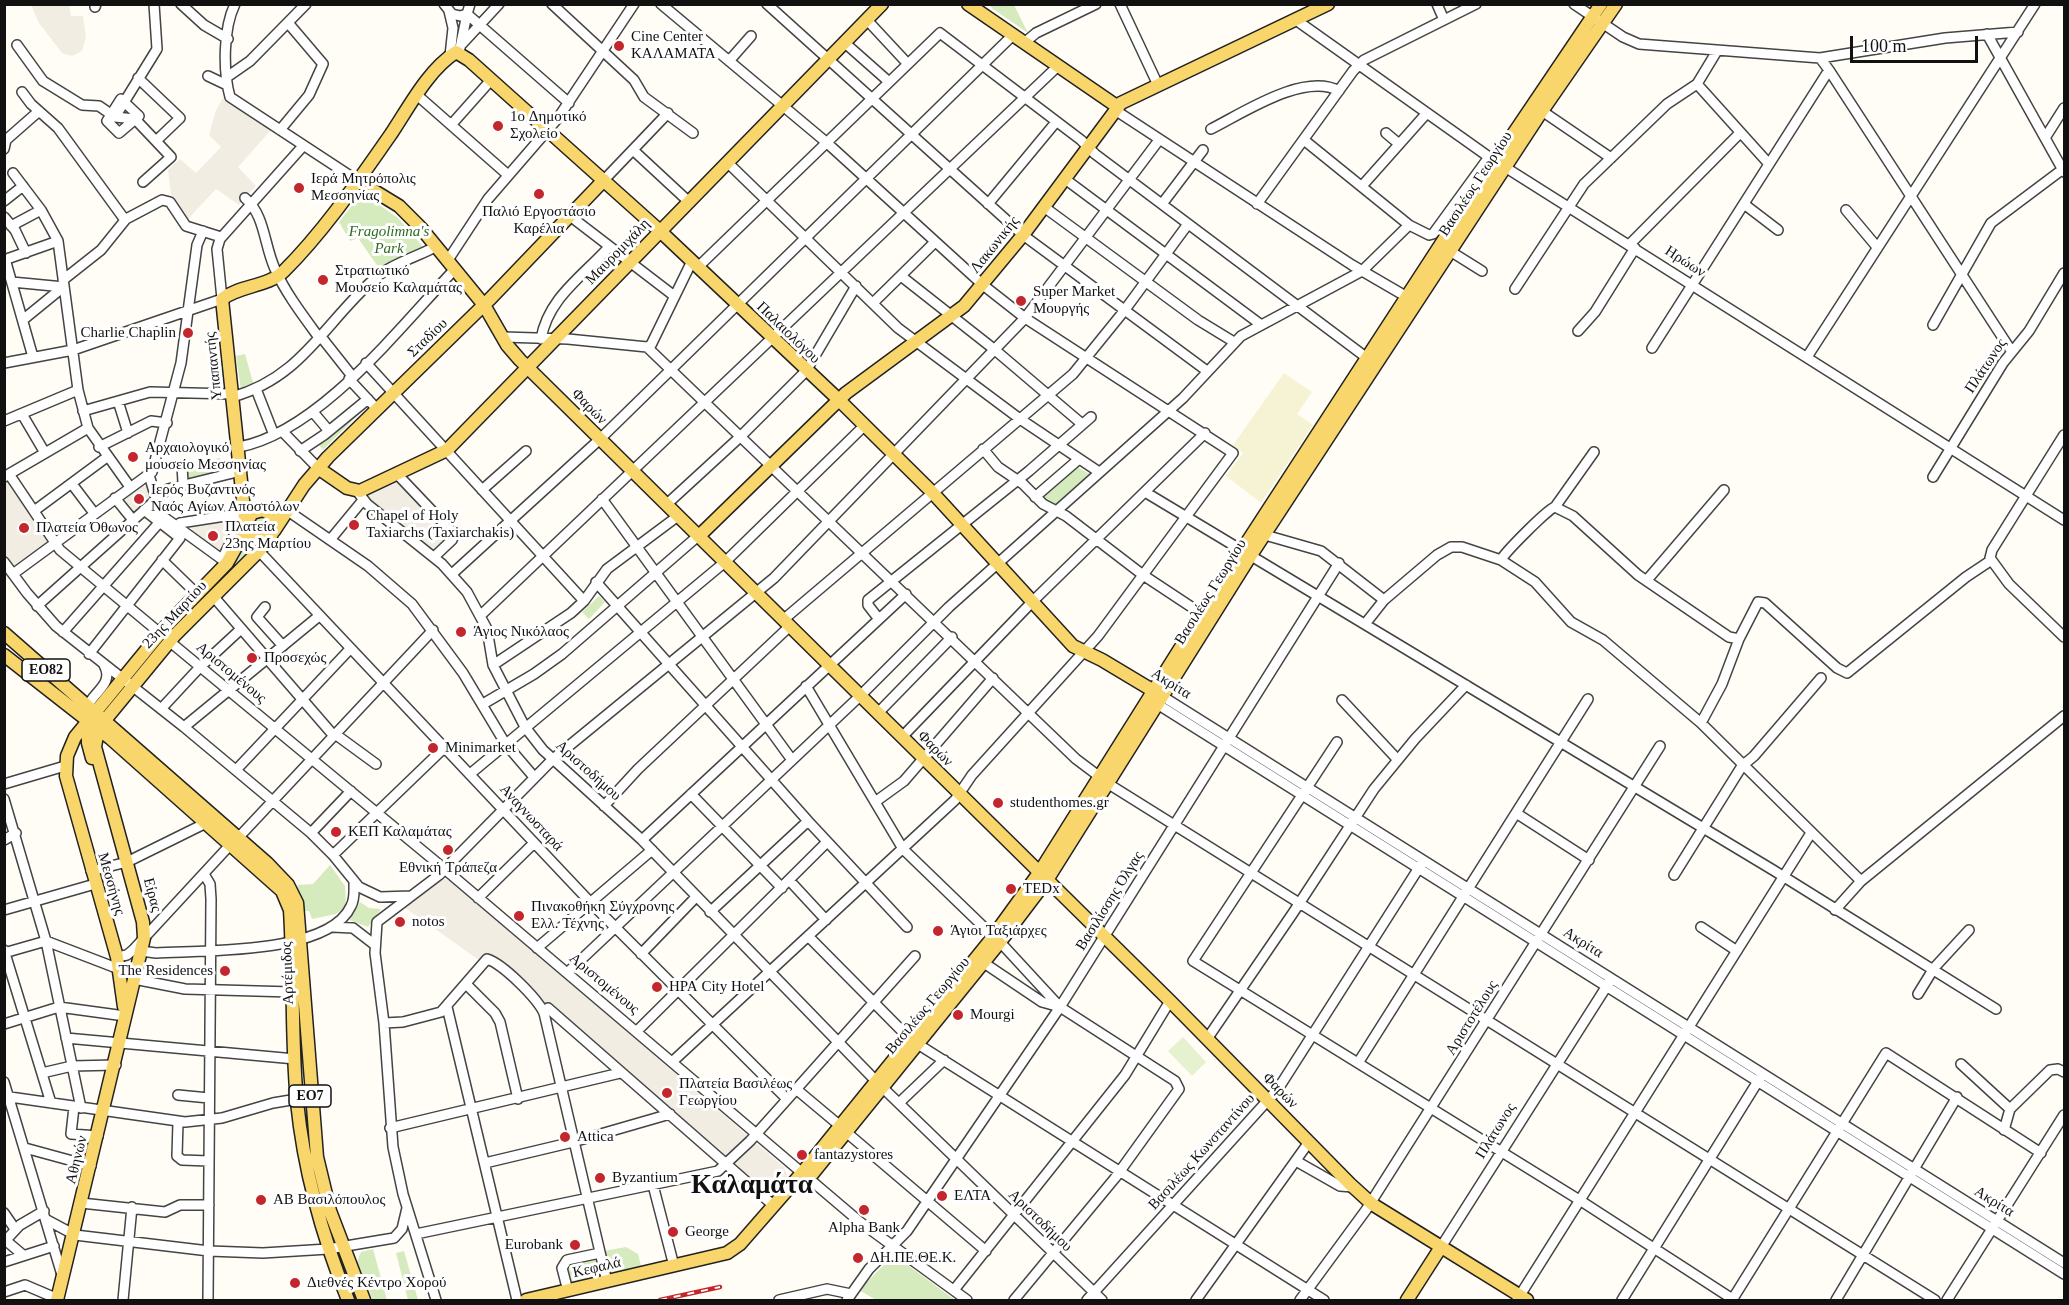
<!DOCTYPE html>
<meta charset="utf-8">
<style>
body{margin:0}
#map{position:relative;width:2069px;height:1305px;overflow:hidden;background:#fffdf5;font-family:Georgia,serif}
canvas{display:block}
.frame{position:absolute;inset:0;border:6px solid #111;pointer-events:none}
.scale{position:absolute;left:1850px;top:36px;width:128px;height:27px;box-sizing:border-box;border:3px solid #111;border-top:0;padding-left:8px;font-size:18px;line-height:21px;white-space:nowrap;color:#111;-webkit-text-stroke:4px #fff;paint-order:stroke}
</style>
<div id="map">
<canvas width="2069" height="1305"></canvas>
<div class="frame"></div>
<div class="scale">100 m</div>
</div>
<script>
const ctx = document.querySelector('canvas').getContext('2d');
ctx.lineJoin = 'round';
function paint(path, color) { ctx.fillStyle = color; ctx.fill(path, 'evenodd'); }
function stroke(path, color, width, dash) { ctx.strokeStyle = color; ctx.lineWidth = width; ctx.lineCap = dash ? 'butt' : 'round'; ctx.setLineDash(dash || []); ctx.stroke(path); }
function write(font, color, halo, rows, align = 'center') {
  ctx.font = font + ' Georgia,serif'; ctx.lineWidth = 6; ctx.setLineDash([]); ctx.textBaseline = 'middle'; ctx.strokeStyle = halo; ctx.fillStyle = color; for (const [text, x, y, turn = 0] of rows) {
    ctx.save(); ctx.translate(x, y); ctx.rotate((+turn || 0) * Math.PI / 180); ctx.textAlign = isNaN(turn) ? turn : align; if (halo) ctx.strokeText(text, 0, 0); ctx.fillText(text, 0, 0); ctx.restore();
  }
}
paint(new Path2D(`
 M1284,373l28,19 -15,22 16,11 -52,78 -35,-27 17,-23 -10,-8z`), '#f6f3d4');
paint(new Path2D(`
 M989,5h25l14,28 -35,-24z
 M362,193l36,25 27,31 -44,22 -23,-33 -8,3 -11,-19z
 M245,354l9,32 -13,4 -5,-34z
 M357,412l2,2 -36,36 -5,-7z
 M220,458l5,15 -42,10 -1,-18z
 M1076,466l13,8 -35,31 -12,-8z
 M252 525a9 9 0 1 1 18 0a9 9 0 1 1-18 0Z
 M248,537l10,7 -118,126 21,-30 71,-72z
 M599,596l6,6 -16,17 -7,-7z
 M330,865l15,21 1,20 -10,8 -24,5 -3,-8h-4l-8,-26 16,-1z
 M360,902l9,6 12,1 -13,18 -18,-7z
 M626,1247l12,7 3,12 -70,15 -6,-23z
 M373,1249l14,51h-14l-16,-38 4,-10z
 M404,1251l14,49h-10l-12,-47z
 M894,1255l61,45h-79l-17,-10z`), '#d5ebbd');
paint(new Path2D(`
 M1183,1037l23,25 -14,14 -24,-25z`), '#e6f2cf');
paint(new Path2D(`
 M31,5h38l2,11h12l3,21 -4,14 -10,5 -10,-3 -23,-30z
 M223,98l48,32 -33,37 18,19 -17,19 -23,-16 -29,31 -16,-26 -3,-24 12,-11 16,14 25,-26 -12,-12 7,-25z
 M151,465l8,34 -27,23 -17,-21 15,-21z
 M8,478l44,63 -39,25 -8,-12 -1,-74z
 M394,482l5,2 49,49v5l-17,14 -67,-56z
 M234,519l-2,13 -11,23 -30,-21 1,-9z
 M445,879l8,3 331,285 4,12 -21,25 -210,-181 -3,-12 -47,-41 -20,-14 -8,4 -75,-53 35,-27z`), '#f1ede2');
const minor = new Path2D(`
 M181,4l23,21 24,14
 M235,4c-12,25 -12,67 -5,93l128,84
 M444,4l8,10 8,2 7,-2 3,-10
 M552,4l82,76 10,17 49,36
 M661,4l165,138 157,143 42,33 208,135 -135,183 -126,139 -17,25 -283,262
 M767,4l256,231 184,136
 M1120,4l38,81
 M1437,4l7,16
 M1574,4l49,33 16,7 181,14 125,-20 73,-6
 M95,7l1,-3
 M449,11l4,17 -3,28
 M867,20l40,43
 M1296,20l193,137 575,363
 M1987,34l77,138
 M845,43l43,38
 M1024,43l12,-10 60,-29
 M462,44l37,-40
 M17,45l26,36 39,24 17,1 16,11 20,2 36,38 -28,25
 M460,48l7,-34 102,89
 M729,61l22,-25
 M1829,70l183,282
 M208,76l19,9
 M227,77l23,-16 56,-57
 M138,78l42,40 -24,23
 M1697,84l72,80
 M22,92l9,12 27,24 67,92
 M417,95l91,80
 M121,99l18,17 -20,17 -12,-12z
 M1115,110l237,155 55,32
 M1542,111l69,47
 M115,117l42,-68 -3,-45
 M451,125l40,-45
 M1211,129c32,-16 93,-57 128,-38
 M280,130l29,-35 14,-31 -34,-40
 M1386,133l13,11
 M2045,138l19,-30
 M1304,140l105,85 20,10 4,-1 56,-77
 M4,149l2,-9 33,-29
 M633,150l55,51
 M727,162l171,166 122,91 79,53
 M13,173l28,37 17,31 20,149 10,38 42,59
 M1065,179l195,145
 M604,180l64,-67
 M1362,186l64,-72
 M245,198c20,17 19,47 30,71 11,25 29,48 45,70
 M4,201l19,-15
 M988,204l68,-82
 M1162,204l41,-54
 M1257,204l96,-133 11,-11 112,-56
 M1744,204l34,26
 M1044,207l154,113 36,22
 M1846,210l31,37
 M570,216l103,79
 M4,217l11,13 11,23
 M11,226l30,-16
 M1630,244l110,-111
 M1450,251l32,20
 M5,259l28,98
 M4,260l54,-19
 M448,260l40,-61 70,-81 76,-114
 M698,267l242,-234 141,107 14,14 272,204
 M901,276l94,74 87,74
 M63,280l38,-30 25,-31 36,-19 8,2 16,24 35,11
 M12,282l52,5
 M1515,289l69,-105 83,-80 30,-20 20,-33
 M873,303l62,-61
 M24,319l38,-31
 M1933,325l58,-102 72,-54
 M1578,331l17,-19 40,-64
 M503,337l65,2 79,8
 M322,338l30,38
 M541,339c7,-41 42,-63 68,-92
 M647,347l429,412 24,18
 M647,347l4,-2 41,-84
 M1652,348l177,-278 -9,-12
 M1807,357l228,-353
 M4,363l69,-13 149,-51 -5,-50 3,-10 83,-93
 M366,363l218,238
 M349,379l27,29
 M256,389l18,46
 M232,397c69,-19 92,-73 140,-116 16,-16 45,-24 65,-35
 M118,401l10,32
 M83,411l67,-19 82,2
 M313,412l16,19
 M22,414l23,39
 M4,421l74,-31
 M282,431l36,37
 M2064,435l-72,115 -2,8 19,26 55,53
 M99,447l52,-26 16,2
 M239,447c80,-15 161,-120 216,-178
 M983,449l15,18 25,17 20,20 23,12 77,59 59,39
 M300,451l24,-16 44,-36
 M182,465l1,18
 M9,474l51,76 100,83
 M397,474l57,60 -2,6 -18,17
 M149,475l12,40 66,48
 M4,477l84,-49
 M1933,477l70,-114 26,-32 35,-58
 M72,484l22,29
 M482,490l44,-39
 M357,491l10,13 75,60 25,28 20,37 6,36 32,62 18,23 99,90 233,240
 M1145,492l628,378 223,139
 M1035,497l44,-38
 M115,498l18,22
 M602,499l190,261
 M667,504l73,-67 66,-66 50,-85
 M1555,507l39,-55
 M34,511l73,-54
 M288,511l80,55 44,38 51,69 42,70 29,34
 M174,530l6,-7 58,-9 -2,18 -14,27
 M1265,535l56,16 63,49
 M330,540l33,-40
 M259,551l332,352 196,196
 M162,560l35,34
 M1501,560c4,-8 48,-52 54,-53l18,9 65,59 91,62 10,2
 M4,562l23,31 29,33 128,101 127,106 22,22 26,32 21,10 31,-1
 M13,574l139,-102 29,-109 16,-118 6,-14
 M452,574l148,-135 413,-404
 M1647,580l77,-90
 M596,582l212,239 99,106
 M213,596l121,140
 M37,606l131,-117 73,-18
 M265,607l-8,10 26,29
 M481,615l577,-549
 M878,618l-10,-13v-5l161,-129 62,-54
 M783,620l290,-246 51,-63 64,-87
 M1365,624l19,-24 53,-45 14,-8h11l39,13 34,22 36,40 32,18 98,83 160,158
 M63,632l95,-108
 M169,641l272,225 419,356 107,78
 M89,654l91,-116 -36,-28
 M493,665l78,-52 13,-12 23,-32 71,-53
 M806,686l97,163 90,87
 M1162,696l902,567
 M1342,700l55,59
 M1154,702l910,572
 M483,704l51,-30 28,-20 136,-118
 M161,709l39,-42 41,-38
 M87,712c0,-18 29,-26 17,-47
 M878,713l74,-76
 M1701,723l21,-39 17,-45 19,-37 7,1 72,65 10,5 119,-96 24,-16
 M184,727l135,-111
 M335,734l41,30
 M902,737l131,-136 172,-168
 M1337,742l-144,219 388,240 153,99
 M236,770l114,-121
 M470,774l255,-212 140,-137
 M1107,783l828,517
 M4,784l61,-18
 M691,794l91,94
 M4,799l42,142 35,167
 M875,802l29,-21 89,-103
 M604,806l34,-37 152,-143
 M1516,813l73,47
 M311,833l40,-42
 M238,838l195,-208
 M4,840l12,-7
 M642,840l264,-246
 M333,855l112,-108
 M91,871l36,-9 79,-39
 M204,874l6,10 1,15 -3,401
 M1674,875l68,-109 12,-10 67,-78
 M789,880l37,40
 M478,898l56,-55
 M4,910l91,-26
 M1835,910l26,-29 203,-165
 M710,912l98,-91
 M332,927l21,1 22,17
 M1701,927l36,24
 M808,936l101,102
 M1000,942l60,65 115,74 4,8 -64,89 -101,122
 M537,948l115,-98
 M4,950l47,153
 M141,951l15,2c47,-3 173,2 195,-47 4,-7 3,-15 3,-23
 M4,953l42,-12 73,28
 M641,954l55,-57
 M117,957l10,-2 6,-5 98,-106
 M984,963l58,39 18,5
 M567,973l293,-277 89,-89 234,-209 58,-62 121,-65 47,-46
 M134,979l51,10 107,3
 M466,984l29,29 5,9 18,77
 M1918,994l16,-26 35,-38
 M447,1007l70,293
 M548,1008l225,197
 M384,1023l19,-1 38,-10 46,-53c16,5 50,39 57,54l63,269
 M4,1024l55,-17 66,9
 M637,1031l190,-189
 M66,1038l229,21
 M1207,1039l86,-126 81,-124 41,-50 51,-54
 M916,1043l408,257
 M1358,1063l230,-364
 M1961,1064l49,45
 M42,1073l30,-7 44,-1
 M4,1082l58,193
 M882,1087l220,213
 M796,1089l43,36
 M178,1095l31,3
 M10,1097l175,25 37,-4 51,-15 24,-4
 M899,1103l45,-43
 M74,1107l-3,27 27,2
 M178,1122l-1,34 5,4 27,1
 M390,1128l230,-55
 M2004,1130l6,-21 40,-39 8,-1 6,3
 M846,1132l140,119
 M25,1148l66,18
 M1296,1161l44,25 13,1
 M485,1163l88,-21 97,-28
 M653,1185l21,81
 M81,1203l84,9 15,-7h29
 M4,1213l11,16
 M47,1220l28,15 134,16 54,2 65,-4 66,-11 8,-9 5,-21
 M416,1234l302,-63 32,-30 165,-185
 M4,1239l19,16
 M6,1240l14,-15 24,-14
 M1441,1247l169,-266
 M4,1262l50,-16
 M954,1290l171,-215 45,-74
 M568,1291l-6,-23 5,-8 33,-7
 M4,1292l21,-7 33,14
 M123,1300l9,-93
 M436,1300l-33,-106 -10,-47 -9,-124 -9,-70 2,-31 62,-47 114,-116 221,-181 251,-260 134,-178
 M779,1300l48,-11 24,5
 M847,1300l22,-31 38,-38 153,-224 279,-444
 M1087,1300l191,-211 144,-226
 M1196,1300l113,-158
 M1300,1300l66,-90 294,-464
 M1517,1300l294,-467
 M1622,1300l138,-222
 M1732,1300l154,-247 155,100
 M1836,1300l121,-203
 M1947,1300l117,-185`);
const major = new Path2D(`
 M968,4l150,103
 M358,181l41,25 22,22 63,77 23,40 13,15 650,641 180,183 22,20 155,96
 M318,468l29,20 13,3 87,-41 435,-446
 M246,524l6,-11 11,-3 9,5 3,11 -4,10 -9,4 -11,-3 -5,-8 -24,-230c18,-14 46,-12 62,-28 41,-41 74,-90 107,-137 18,-27 37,-64 65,-82l13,8 191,171 179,169 93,92 141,154 29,14 60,36
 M274,531l30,-46 24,-28 161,-157 115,-120
 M699,536l147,-143 118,-87 59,-71 98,-132 207,-99
 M4,633l263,230 21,22 9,18 20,254 13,54 34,89
 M4,655l106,83 172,153 8,19c4,64 1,128 7,192 7,69 25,134 51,198
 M88,720v23l4,15
 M101,725l74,-90 84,-84 12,-15
 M124,1007l-7,-50 -51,-181 1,-20 8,-19 91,-111 61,-63 19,-34
 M809,1178l191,-236 47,-62 204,-325 291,-444 74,-107
 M57,1300l87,-362 -1,-16 -48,-175 3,-18
 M526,1300l201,-47 13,-9 62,-71 187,-231 50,-69 203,-323 253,-389 106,-157
 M1407,1300l34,-53`);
stroke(minor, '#444', 12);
stroke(major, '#222', 15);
stroke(minor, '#fff', 9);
stroke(major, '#f9d66b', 12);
const rail = new Path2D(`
 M660,1300l60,-13`);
stroke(rail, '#c4262e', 4.5);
stroke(rail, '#fff', 2, [7]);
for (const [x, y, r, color] of [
 [619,46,6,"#c4262e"],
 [498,126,6,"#c4262e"],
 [299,188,6,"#c4262e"],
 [539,194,6,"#c4262e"],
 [323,280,6,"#c4262e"],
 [1021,301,6,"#c4262e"],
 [188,333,6,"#c4262e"],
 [133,457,6,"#c4262e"],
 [139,499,6,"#c4262e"],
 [354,525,6,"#c4262e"],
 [24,528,6,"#c4262e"],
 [213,536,6,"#c4262e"],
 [461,632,6,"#c4262e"],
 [252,658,6,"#c4262e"],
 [433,748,6,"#c4262e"],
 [998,803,6,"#c4262e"],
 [336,832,6,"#c4262e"],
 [448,850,6,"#c4262e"],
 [1011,889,6,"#c4262e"],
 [519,916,6,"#c4262e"],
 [400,922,6,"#c4262e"],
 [938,931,6,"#c4262e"],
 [225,971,6,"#c4262e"],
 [657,987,6,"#c4262e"],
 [958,1015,6,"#c4262e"],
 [667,1093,6,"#c4262e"],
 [565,1137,6,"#c4262e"],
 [802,1155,6,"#c4262e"],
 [600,1178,6,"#c4262e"],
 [942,1196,6,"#c4262e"],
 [261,1200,6,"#c4262e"],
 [864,1210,6,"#c4262e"],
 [673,1232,6,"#c4262e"],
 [575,1245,6,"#c4262e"],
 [858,1258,6,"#c4262e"],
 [295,1283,6,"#c4262e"]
]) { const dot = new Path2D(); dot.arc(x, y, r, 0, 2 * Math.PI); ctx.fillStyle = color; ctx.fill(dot); stroke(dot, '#fff', 2); }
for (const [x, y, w] of [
 [46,670,48],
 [310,1096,42]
]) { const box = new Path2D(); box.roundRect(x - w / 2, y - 11, w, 22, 4.5); ctx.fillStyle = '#fff'; ctx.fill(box); stroke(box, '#111', 1.5); }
write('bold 14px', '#111', null, [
 ["ΕΟ82",46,670],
 ["ΕΟ7",310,1096]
]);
write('15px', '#111', '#fff', [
 ["Cine Center",631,37],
 ["ΚΑΛΑΜΑΤΑ",631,54],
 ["1o Δημοτικό",510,117],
 ["Σχολείο",510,134],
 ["Ιερά Μητρόπολις",311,179],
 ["Μεσσηνίας",311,196],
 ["Παλιό Εργοστάσιο",539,212,"center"],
 ["Καρέλια",539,229,"center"],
 ["Στρατιωτικό",335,271],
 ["Μουσείο Καλαμάτας",335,288],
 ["Super Market",1033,292],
 ["Μουργής",1033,309],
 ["Charlie Chaplin",176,333,"right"],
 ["Αρχαιολογικό",145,448],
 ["μουσείο Μεσσηνίας",145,465],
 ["Ιερός Βυζαντινός",151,490],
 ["Ναός Αγίων Αποστόλων",151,507],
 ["Chapel of Holy",366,516],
 ["Taxiarchs (Taxiarchakis)",366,533],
 ["Πλατεία",225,527],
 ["23ης Μαρτίου",225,544],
 ["Πλατεία Όθωνος",36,528],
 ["Άγιος Νικόλαος",473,632],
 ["Προσεχώς",264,658],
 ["Minimarket",445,748],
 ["studenthomes.gr",1010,803],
 ["ΚΕΠ Καλαμάτας",348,832],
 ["Εθνική Τράπεζα",448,868,"center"],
 ["TEDx",1023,889],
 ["Πινακοθήκη Σύγχρονης",531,907],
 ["Ελλ. Τέχνης",531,924],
 ["notos",412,922],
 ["Άγιοι Ταξιάρχες",950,931],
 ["The Residences",213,971,"right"],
 ["HPA City Hotel",669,987],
 ["Mourgi",970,1015],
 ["Πλατεία Βασιλέως",679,1084],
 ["Γεωργίου",679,1101],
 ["Attica",577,1137],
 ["fantazystores",814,1155],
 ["Byzantium",612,1178],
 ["ΕΛΤΑ",954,1196],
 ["ΑΒ Βασιλόπουλος",273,1200],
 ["Alpha Bank",864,1228,"center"],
 ["George",685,1232],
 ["Eurobank",563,1245,"right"],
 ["ΔΗ.ΠΕ.ΘΕ.Κ.",870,1258],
 ["Διεθνές Κέντρο Χορού",307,1283]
], 'left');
write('15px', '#111', '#fff', [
 ["Βασιλέως Γεωργίου",1476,184,-57],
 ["Λακωνικής",995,245,-51],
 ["Μαυρομιχάλη",618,252,-46],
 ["Ηρώων",1685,262,33],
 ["Παλαιολόγου",788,333,44],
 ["Σταδίου",428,338,-44],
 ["Υπαπαντής",214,366,-96],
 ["Πλάτωνος",1986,366,-56],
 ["Φαρών",589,407,45],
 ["Βασιλέως Γεωργίου",1211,592,-58],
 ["23ης Μαρτίου",175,615,-47],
 ["Αριστομένους",231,673,40],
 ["Ακρίτα",1171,684,32],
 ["Φαρών",935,749,45],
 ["Αριστοδήμου",588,771,42],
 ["Αναγνωσταρά",531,818,47],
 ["Μεσσήνης",111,884,74],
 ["Είρας",152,895,75],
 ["Βασιλίσσης Όλγας",1110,901,-58],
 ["Ακρίτα",1583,943,32],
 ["Αρτέμιδος",288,973,-92],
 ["Αριστομένους",604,984,40],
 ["Βασιλέως Γεωργίου",928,1006,-50],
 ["Αριστοτέλους",1472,1018,-58],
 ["Φαρών",1280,1091,45],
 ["Πλάτωνος",1496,1131,-58],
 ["Βασιλέως Κωνσταντίνου",1202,1152,-48],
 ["Αθηνών",77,1160,-76],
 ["Ακρίτα",1994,1202,32],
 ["Αριστοδήμου",1040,1221,44],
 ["Κεφαλά",597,1268,-13]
]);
write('italic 15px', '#2f6b1f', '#fff', [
 ["Fragolimna's",389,232],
 ["Park",389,249]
]);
write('bold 27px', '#111', '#fff', [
 ["Καλαμάτα",752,1186]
]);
</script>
